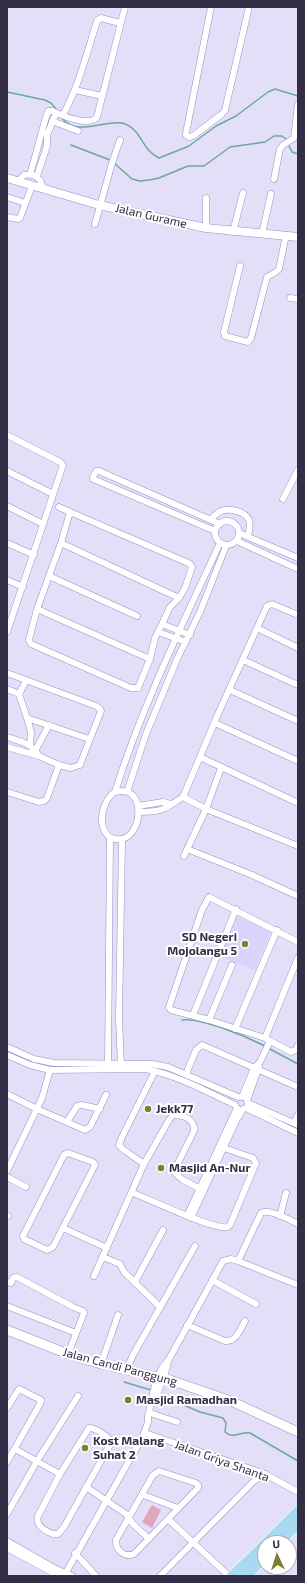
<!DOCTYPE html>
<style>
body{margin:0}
#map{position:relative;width:305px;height:1583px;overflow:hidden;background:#e3dff8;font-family:"Exo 2",sans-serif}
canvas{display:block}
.frame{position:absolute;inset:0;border:8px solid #332e46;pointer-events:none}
.north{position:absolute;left:257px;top:1535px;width:40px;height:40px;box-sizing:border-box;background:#fff;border:1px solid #adabb5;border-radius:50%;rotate:356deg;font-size:11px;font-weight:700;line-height:16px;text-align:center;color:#332e46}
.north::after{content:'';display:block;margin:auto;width:14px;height:18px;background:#7b812c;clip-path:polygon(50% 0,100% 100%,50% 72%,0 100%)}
</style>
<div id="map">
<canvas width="305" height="1583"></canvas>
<div class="frame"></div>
<div class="north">U</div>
</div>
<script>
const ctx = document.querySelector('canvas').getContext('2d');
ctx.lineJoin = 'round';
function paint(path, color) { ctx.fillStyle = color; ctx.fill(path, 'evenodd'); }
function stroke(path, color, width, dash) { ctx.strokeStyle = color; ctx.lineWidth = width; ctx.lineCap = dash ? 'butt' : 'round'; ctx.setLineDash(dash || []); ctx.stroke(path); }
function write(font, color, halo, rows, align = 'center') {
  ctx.font = font + ' "Exo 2",sans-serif'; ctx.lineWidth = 4; ctx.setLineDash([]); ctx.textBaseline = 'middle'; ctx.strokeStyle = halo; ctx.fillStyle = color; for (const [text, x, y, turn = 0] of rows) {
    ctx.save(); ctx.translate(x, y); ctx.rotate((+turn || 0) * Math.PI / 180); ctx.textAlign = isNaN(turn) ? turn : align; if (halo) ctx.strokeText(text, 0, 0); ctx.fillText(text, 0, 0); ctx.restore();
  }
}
paint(new Path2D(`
 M235,915l36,17 -16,38 -36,-14z`), '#dad3fc');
paint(new Path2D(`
 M152,1505l9,5 -9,18 -10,-6z`), '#dea6bd');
stroke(new Path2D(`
 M7,92l38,8 6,3 5,6
 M62,118c14,19 42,2 60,5 20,5 19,27 37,35l30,-12 27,-20 20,-10 32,-24 7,-3 23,7
 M71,145l39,15
 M289,146l3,6 6,2
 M113,162l19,17 8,2 9,-1 10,-2 29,-12h16l26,-19 35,-5 9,-6h8l4,3
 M182,1020c19,-3 65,17 83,26
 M268,1048l30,16
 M124,1382l27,8
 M160,1395l40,17 23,6 3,5 -1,9c8,8 16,-1 25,1l48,28`), '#6ca89e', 1.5);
const minor = new Path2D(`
 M211,7l-25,126v2l3,2 4,-1 29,-22 3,-4 24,-103
 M75,90l27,6
 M63,115c16,-30 24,-62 34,-94l4,-3 19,5
 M52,121l26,10
 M30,174c7,-21 11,-42 18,-63h5c9,5 37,16 44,6l28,-110
 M37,176l10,-30v-11l9,-22
 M274,179l6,-30 3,-4 11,-7 4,-34
 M18,181l6,-6c9,-2 19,3 18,14
 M7,197l18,6
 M7,217l11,2 2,-1 12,-32
 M95,224l17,-61 8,-23
 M206,228v-30
 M233,232l10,-39
 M262,234l9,-40
 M240,266l-16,66 1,4 23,6 3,-4 16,-61 9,-5 3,-3 7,-34
 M290,298l8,1
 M7,435l53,27 3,3 -56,167
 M7,471l46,23
 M283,499l15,-29
 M7,506l36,18
 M59,507l11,5 -9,31 -24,66 -8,31 2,4 7,3 93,41h7l12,-29 5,-21 7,-14 8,-17 9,-9 6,-10 7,-21 -2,-3 -4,-2 -116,-50
 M211,519c3,-3 6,-6 10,-8 8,-3 24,0 28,9 2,5 0,11 -1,16
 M215 533a12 12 0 1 1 24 0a12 12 0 1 1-24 0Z
 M215,531l-122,-52v-2l3,-6h3l121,53
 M239,533l59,25
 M237,541l61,28
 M7,543l27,12
 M61,543l118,55
 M49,576l88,40
 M7,580l16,7
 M37,609l113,50
 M162,624l28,11
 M257,628l41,20
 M158,632l28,10
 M243,660l55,25
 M7,673l89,33 4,3 1,2 -20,51 -1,3 -9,3 -12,-3 -20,-9 -32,-9
 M26,681l-7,13 8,24 62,21
 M7,689l12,5
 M230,690l68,31
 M27,718l4,14 -1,13
 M215,723l83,38
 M7,737c12,4 26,7 32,19
 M34,753l15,-28
 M200,757l98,46
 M7,792l32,10 5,-1 3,-3 12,-33
 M115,792c35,-9 27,52 1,47 -21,-3 -16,-38 -1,-47 27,-86 67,-167 105,-249
 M127,792l19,-58 32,-77 22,-45 26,-66
 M183,797l23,12 92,37
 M138,806l25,-4 7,2
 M138,812c8,0 18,0 25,-3 7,-3 13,-8 20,-12l35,-83 49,-108 5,-2 26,11
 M187,849l65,26 46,21
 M184,856l22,-47 15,-41
 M298,942l-89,-45 -7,13 -33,97 2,3 38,10 56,18 26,14 6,-3 1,-4
 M193,1015l43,-106
 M209,1020l23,-55
 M235,1029l42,-99
 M265,1038l33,-80
 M7,1047l27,12 20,4 98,1 16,3 70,30
 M7,1055l23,10 20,5 95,-1c32,6 61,22 90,36
 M108,1066l2,-228
 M121,1066l-2,-48 3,-178
 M186,1074l10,-24 6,-5 96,42
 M7,1094l30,15 48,21 5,-3 16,-32
 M242,1097l12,-29 6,-6 10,-21
 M247,1100l12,-33
 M248,1103l50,22
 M246,1108l52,25
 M67,1122l10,-16 5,-1 18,4
 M294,1123l4,-8
 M68,1153l25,9 2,3 -42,82 -6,3 -23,-11 -1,-3 41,-81z
 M144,1164c-5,-4 -22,-14 -25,-19l3,-8 33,-66
 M7,1171l35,-73 8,-28
 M7,1177l19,10
 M133,1193c16,6 82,38 95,34l2,-2 26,-62 -3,-5 -29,-10
 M7,1216h1
 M187,1216l50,-108
 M280,1216l6,-23
 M191,1218l45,-97 7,-12
 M63,1228l44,20
 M103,1257l17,7 4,8 36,35
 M238,1261l23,-48c8,-5 29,7 37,11
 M94,1276l50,-112 25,-44 4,-5c11,0 22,4 21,16l-16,32 -3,8 1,3 7,6 21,11
 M212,1280l44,24
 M7,1282l4,1 2,-5 4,-1 56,30 10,4 1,2 -16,41
 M135,1282l28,-52
 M7,1306l69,27
 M187,1325l38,16c11,1 15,-11 20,-20
 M101,1364l17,-49
 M127,1369l6,-14 62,-109
 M157,1396c3,-12 10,-24 11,-35
 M7,1408l12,-19 22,11 -1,4 -33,58
 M153,1414l24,8
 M89,1428c7,0 17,7 22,13v2l-47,84 -6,7h-5c-8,-3 -18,-9 -15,-18l22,-42z
 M145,1433l109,37 11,4 33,18
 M15,1449l45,25
 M159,1471l37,12 2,2v3l-64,66c-9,4 -19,-4 -18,-14l37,-65z
 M86,1487l40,27 6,9 17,16
 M143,1495l35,13
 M7,1514l30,-53 41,-65
 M168,1519l61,57
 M7,1541l49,28 16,7
 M7,1548l52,28
 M75,1553l21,23
 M64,1576l79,-140 5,-14v-6c5,-18 6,-42 20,-55l55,-100 8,-2 7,2 60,24
 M160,1576l94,-95 11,-7`);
const tertiary = new Path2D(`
 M7,178l92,27 107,23 92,9`);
const secondary = new Path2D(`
 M7,1330l61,24 33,10 69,16 61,21 67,31`);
const primary = new Path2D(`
 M266,1543l32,-32
 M279,1543l19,-19
 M232,1576l33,-32
 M246,1576l19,-19`);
stroke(minor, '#9a8ec8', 7);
stroke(tertiary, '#9a8ec8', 9);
stroke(secondary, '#9a8ec8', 10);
stroke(primary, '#fff', 11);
stroke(minor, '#fff', 6);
stroke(tertiary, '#fff', 8);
stroke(secondary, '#fff', 9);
stroke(primary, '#a9d8f1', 10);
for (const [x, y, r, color] of [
 [245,944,4,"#7b812c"],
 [148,1109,4,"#7b812c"],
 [161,1168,4,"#7b812c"],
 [128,1400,4,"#7b812c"],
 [85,1448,4,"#7b812c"]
]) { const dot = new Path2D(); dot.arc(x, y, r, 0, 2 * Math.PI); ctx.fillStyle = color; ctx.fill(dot); stroke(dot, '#fff', 1.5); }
write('12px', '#332e46', '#fff', [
 ["Jalan Gurame",151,216,13],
 ["Jalan Candi Panggung",120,1367,15],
 ["Jalan Griya Shanta",222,1461,20]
]);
write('bold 12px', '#332e46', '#fff', [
 ["SD Negeri",237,937,"right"],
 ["Mojolangu 5",237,951,"right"],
 ["Jekk77",156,1109],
 ["Masjid An-Nur",169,1168],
 ["Masjid Ramadhan",136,1400],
 ["Kost Malang",93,1441],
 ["Suhat 2",93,1455]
], 'left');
</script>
